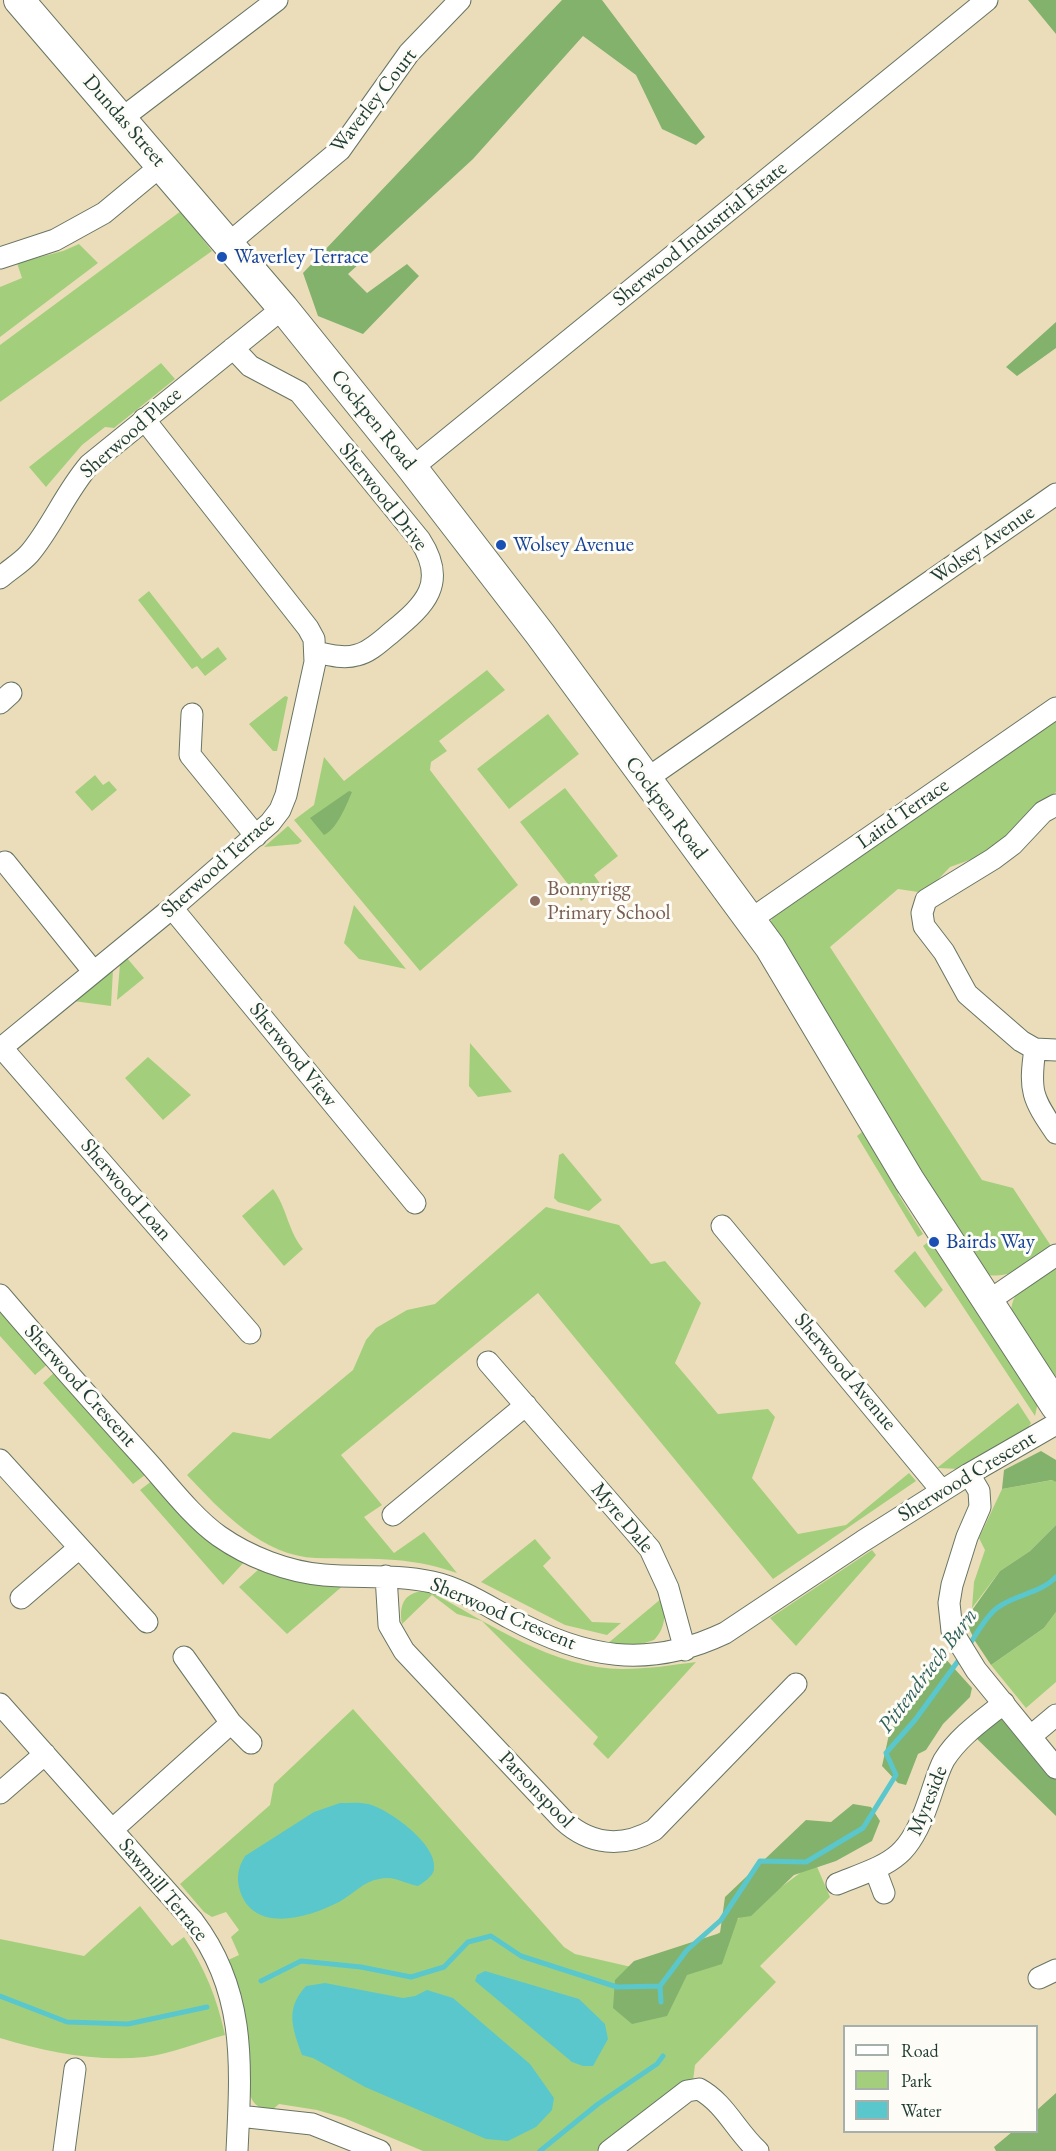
<!DOCTYPE html>
<style>
body{margin:0}
#map{position:relative;width:1056px;height:2151px;overflow:hidden;background:#ecddba;font-family:"EB Garamond",serif}
canvas{display:block}
.legend{position:absolute;left:843px;top:2025px;width:195px;height:108px;box-sizing:border-box;background:#fdfcf7;border:2px solid #a4b0a9;margin:0;padding:8px 10px;list-style:none;font-size:18px;color:#1f3d34}
.legend li{display:flex;align-items:center;gap:12px;height:30px}
.legend b{width:30px;border:2px solid #a4b0a9}
</style>
<div id="map">
<canvas width="1056" height="2151"></canvas>
<ul class="legend">
<li><b style="height:8px;background:#fff"></b>Road</li>
<li><b style="height:16px;background:#a3cf7c"></b>Park</li>
<li><b style="height:16px;background:#5ac7cd"></b>Water</li>
</ul>
</div>
<script>
const ctx = document.querySelector('canvas').getContext('2d');
ctx.lineJoin = 'round';
function paint(path, color) { ctx.fillStyle = color; ctx.fill(path, 'evenodd'); }
function stroke(path, color, width, dash) { ctx.strokeStyle = color; ctx.lineWidth = width; ctx.lineCap = dash ? 'butt' : 'round'; ctx.setLineDash(dash || []); ctx.stroke(path); }
function write(font, color, halo, rows, align = 'center') {
  ctx.font = font + ' "EB Garamond",serif'; ctx.lineWidth = 6; ctx.setLineDash([]); ctx.textBaseline = 'middle'; ctx.strokeStyle = halo; ctx.fillStyle = color; for (const [text, x, y, turn = 0] of rows) {
    ctx.save(); ctx.translate(x, y); ctx.rotate((+turn || 0) * Math.PI / 180); ctx.textAlign = isNaN(turn) ? turn : align; if (halo) ctx.strokeText(text, 0, 0); ctx.fillText(text, 0, 0); ctx.restore();
  }
}
paint(new Path2D(`
 M181,211l31,40 -212,151v-57z
 M79,244l19,19 -98,74v-50l22,-9 -5,-15 46,-12z
 M161,363l14,16 -61,49 -9,-1 -23,18 -36,42 -17,-20z
 M149,591l53,68 16,-12 9,12 -22,17 -8,-10 -5,3 -54,-69z
 M487,670l18,20 -66,51 8,10 -16,11 -1,8 88,115 -98,86 -126,-151 20,-15 10,-48 20,24z
 M285,696l3,1 -11,54h-4l-24,-27z
 M548,714l31,40 -70,55 -32,-40z
 M1056,717v75l-67,61 -39,14 -25,26 -27,-4 -68,58 152,233 31,8 40,61c-22,13 -42,32 -69,25l-214,-349 4,-14z
 M95,775l8,10 6,-4 8,9 -25,21 -17,-19z
 M565,788l53,68 -24,19 7,10 -20,16 -61,-79z
 M288,826l14,15 -4,3 -34,3z
 M354,905l52,64 -47,-10 -15,-16z
 M127,958l17,20 -27,22 3,-36z
 M113,970l-2,36 -38,-5z
 M470,1043l42,49 -34,5 -9,-11z
 M148,1057l43,38 -28,25 -38,-42z
 M867,1128l36,62 -5,4 25,40 -5,3 -61,-101z
 M563,1153l39,47 -13,11 -31,-9 -4,-4 5,-43z
 M273,1189c14,19 15,42 30,60l-19,17 -42,-50z
 M546,1207l73,18 32,39 14,-3 36,42 -26,60 43,51 50,-5 7,8 -23,61 46,56 48,-9 63,-52 7,8 -143,98 -235,-286 -197,162 41,50 -18,12 30,36 30,-21 33,41c-52,-18 -88,-13 -141,-15 -54,-2 -95,-47 -129,-83l46,-43 37,7 83,-69 13,-30 10,-12 31,-18 28,-6z
 M928,1242l4,6 5,-3 101,157 -3,14 -112,-170z
 M915,1251l28,39 -18,18 -31,-37z
 M1052,1266l4,3v116l-45,-73c1,-24 23,-34 41,-46z
 M0,1306l50,56 -15,13 -35,-39z
 M57,1370l88,105 -12,9 -90,-101z
 M1018,1403l13,20 -3,5 -69,41 -22,-1z
 M153,1480l93,80 -23,25 -83,-95z
 M1053,1480l3,2v43l-26,26 -30,20 -28,37 2,-26 11,-32 -6,-12 23,-49z
 M535,1539l16,19 -8,8 49,56 29,1 -14,12 -42,-10 -84,-43z
 M872,1550l4,5 -80,91 -26,-28z
 M259,1569l43,13 43,2 -58,50 -48,-47z
 M429,1591c60,32 124,78 194,78 25,0 49,-4 73,-7l-88,97 -15,-15 5,-7 -116,-116 -25,-7 -25,-19 -30,29c-4,-22 5,-34 27,-33z
 M662,1598c4,15 4,30 -8,42l-22,7 -25,-3z
 M1056,1612v70l-30,26 -35,-43 53,-37z
 M353,1709l211,238 11,7 65,15 76,-34 99,-73 15,35 -70,69 16,16 -81,83 -2,16 -76,52 -20,18h-174l-79,-33 -27,-8 -38,-6 -9,8c-12,-5 -17,-7 -21,-20l-2,-70 -19,-62 11,-5 -8,-18 8,-7 -13,-18 -14,5 -8,-5 -24,-28 90,-79 4,-21z
 M140,1906l32,40 12,-9c21,31 33,61 41,98 -26,7 -54,19 -80,22 -49,5 -99,-5 -145,-19v-99l84,17z`), '#a3cf7c');
paint(new Path2D(`
 M562,0h40l103,137 -9,8 -34,-16 -26,-54 -53,-39 -110,123 -125,115 19,19 40,-29 12,12 -56,58 -45,-18 -15,-43z
 M1028,0h28v34z
 M1056,322v26l-39,28 -11,-9z
 M349,791l3,1c-6,14 -15,37 -28,43l-14,-17z
 M1041,1451l15,9v22l-4,-2 -50,9 2,-19z
 M1056,1525v87l-12,16 -53,37 -16,-24 -10,-21 35,-49 30,-20z
 M943,1656l29,32 -2,9 -27,27 -17,26 -8,4 -12,31 -8,-2 -16,-17 8,-36 22,-27 1,-22z
 M1007,1713l49,61v42l-83,-81z
 M853,1804l18,3 9,14 -8,20 -36,20 -42,14 -43,41 -13,2 -16,46 -35,11 -20,41 -35,8 -19,-16 2,-28 19,-19 86,-28 5,-36 81,-77 25,2z
 M1056,2093v58h-60l-2,-4 18,-15h24l1,-22z`), '#82b26c');
paint(new Path2D(`
 M340,1803c9,0 19,-1 28,1 21,5 71,41 66,66 -2,7 -10,12 -16,16 -15,-3 -24,-11 -39,-7 -15,2 -27,16 -40,23 -31,16 -85,32 -99,-11 -4,-14 -2,-23 5,-35l69,-44z
 M485,1971l94,28 26,25 3,15 -15,27h-10l-11,-4 -97,-81 2,-6z
 M325,1983l78,15 12,-2 12,-6 26,8 77,66 24,34 -2,12 -16,17 -28,14 -22,-2 -121,-52 -52,-29 -11,-3c-10,-28 -17,-46 4,-69z`), '#5ac7cd');
stroke(new Path2D(`
 M968,1647c8,-12 17,-30 29,-39 18,-14 43,-14 59,-31
 M261,1981l40,-20 60,6 50,10 33,-10 24,-25 23,-6 30,20 96,31 43,-1 27,-36 34,-30 39,-59 46,1 57,-34 33,-53 -10,-22 29,-33 46,-63
 M660,1986l1,16
 M0,1996l67,26 61,2 79,-17
 M540,2151l58,-47 59,-40 6,-8`), '#5ac7cd', 5);
const street = new Path2D(`
 M121,119l156,-119
 M229,243l111,-93 69,-97 51,-53
 M0,258l55,-18 49,-27 58,-48
 M233,348l17,18 49,26 121,148c28,43 5,65 -28,92 -11,9 -22,20 -35,23 -13,4 -28,0 -41,-3
 M412,468l575,-468
 M0,578c9,-8 21,-15 29,-24 23,-27 36,-61 60,-89l194,-157
 M0,703l11,-10
 M192,714l-2,41 66,81
 M645,780l411,-286
 M1056,805l-13,7 -30,32 -20,15 -67,41 -4,13 2,13 20,26 23,42 54,47 14,8 21,1
 M5,862l88,109
 M172,908l243,295
 M750,920l306,-212
 M1,1047l249,286
 M0,1049l172,-141 98,-85 10,-13 6,-15 29,-133 -1,-23 -6,-11 -164,-209
 M1035,1049c-6,42 -3,49 21,84
 M722,1226l220,265
 M0,1295c47,55 95,109 144,163 22,24 48,59 75,78 30,21 69,36 105,39 37,3 72,-1 108,7 28,6 54,23 78,36 74,40 137,52 215,15l138,-92 106,-67 87,-50
 M987,1302l69,-47
 M488,1362l162,187 18,39 17,62
 M0,1460l147,162
 M969,1474l10,17 1,16 -13,30 -15,48 -3,18 3,28 24,39 80,98
 M393,1515l133,-110
 M386,1576l3,49 15,26 159,169c27,25 59,28 91,10l142,-146
 M21,1598l58,-50
 M184,1657l47,66 20,20
 M0,1704l193,217c54,71 48,145 44,230
 M1031,1736l25,-21
 M0,1793l45,-39
 M112,1830l119,-107
 M875,1869l9,24
 M837,1884c53,-21 71,-23 91,-81 5,-13 9,-30 16,-43 15,-24 39,-40 60,-57
 M1039,1978l17,-8
 M239,2116l73,8 68,27
 M64,2151l11,-82
 M609,2151l78,-60 12,-2c26,14 37,42 59,62`);
const secondary = new Path2D(`
 M19,0l264,308 129,160 128,166 230,313 139,233 147,226`);
stroke(street, '#677563', 23);
stroke(secondary, '#677563', 32);
stroke(street, '#fff', 21);
stroke(secondary, '#fff', 30);
for (const [x, y, r, color] of [
 [222,257,6,"#1a4fb4"],
 [501,545,6,"#1a4fb4"],
 [535,901,6,"#8d6e63"],
 [934,1242,6,"#1a4fb4"]
]) { const dot = new Path2D(); dot.arc(x, y, r, 0, 2 * Math.PI); ctx.fillStyle = color; ctx.fill(dot); stroke(dot, '#fdfcf7', 2); }
write('21px', '#1f3d34', '#fdfcf7', [
 ["Waverley Court",374,101,-52],
 ["Dundas Street",124,121,49],
 ["Sherwood Industrial Estate",700,234,-39],
 ["Cockpen Road",373,420,51],
 ["Sherwood Place",131,433,-41],
 ["Sherwood Drive",383,497,52],
 ["Wolsey Avenue",983,545,-35],
 ["Cockpen Road",666,808,53],
 ["Laird Terrace",903,814,-35],
 ["Sherwood Terrace",218,866,-42],
 ["Sherwood View",293,1055,51],
 ["Sherwood Loan",126,1190,49],
 ["Sherwood Avenue",845,1372,50],
 ["Sherwood Crescent",80,1386,48],
 ["Sherwood Crescent",967,1477,-31],
 ["Myre Dale",622,1518,50],
 ["Sherwood Crescent",503,1614,23],
 ["Parsonspool",536,1790,46],
 ["Myreside",928,1801,-68],
 ["Sawmill Terrace",163,1890,50]
]);
write('21px', '#164399', '#fdfcf7', [
 ["Waverley Terrace",234,257],
 ["Wolsey Avenue",513,545],
 ["Bairds Way",946,1242]
], 'left');
write('21px', '#785e54', '#fdfcf7', [
 ["Bonnyrigg",547,889],
 ["Primary School",547,913]
], 'left');
write('italic 22px', '#2e605a', '#fdfcf7', [
 ["Pittendriech Burn",928,1671,-53]
]);
</script>
